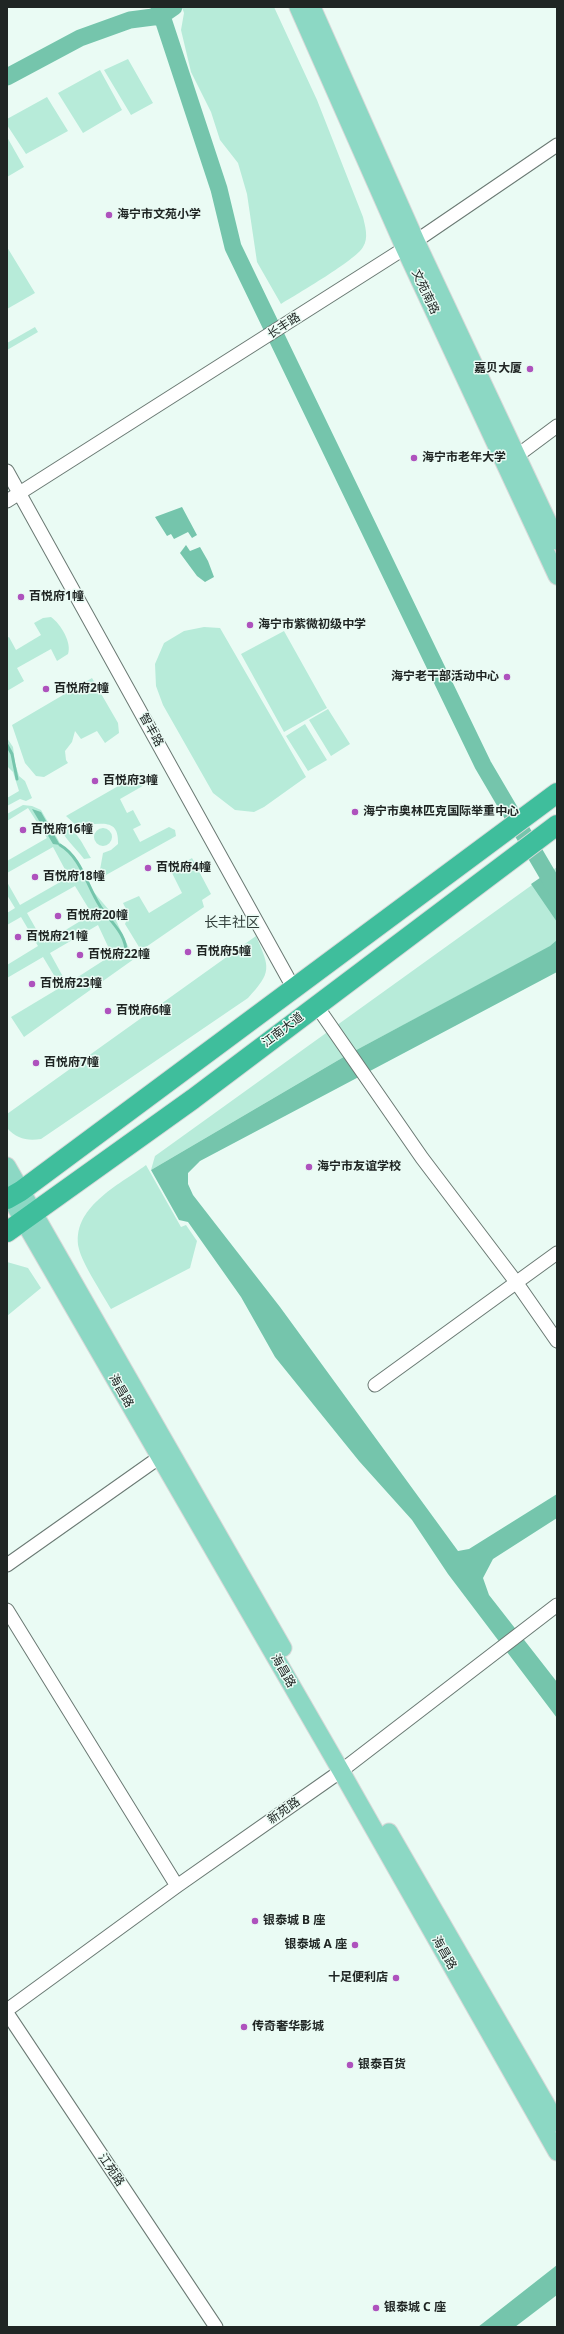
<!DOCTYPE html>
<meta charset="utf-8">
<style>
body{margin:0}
#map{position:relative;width:564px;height:2334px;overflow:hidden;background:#eafbf4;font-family:"Noto Sans",sans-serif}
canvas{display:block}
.frame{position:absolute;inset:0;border:8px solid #202624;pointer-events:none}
</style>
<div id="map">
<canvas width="564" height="2334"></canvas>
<div class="frame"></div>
</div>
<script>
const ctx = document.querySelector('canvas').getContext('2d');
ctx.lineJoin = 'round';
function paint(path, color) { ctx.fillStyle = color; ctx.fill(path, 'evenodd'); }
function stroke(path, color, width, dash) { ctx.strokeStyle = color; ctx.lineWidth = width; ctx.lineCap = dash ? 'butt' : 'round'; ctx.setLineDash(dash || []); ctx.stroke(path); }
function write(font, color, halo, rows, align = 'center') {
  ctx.font = font + ' "Noto Sans","Noto Sans SC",sans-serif'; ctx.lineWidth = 3; ctx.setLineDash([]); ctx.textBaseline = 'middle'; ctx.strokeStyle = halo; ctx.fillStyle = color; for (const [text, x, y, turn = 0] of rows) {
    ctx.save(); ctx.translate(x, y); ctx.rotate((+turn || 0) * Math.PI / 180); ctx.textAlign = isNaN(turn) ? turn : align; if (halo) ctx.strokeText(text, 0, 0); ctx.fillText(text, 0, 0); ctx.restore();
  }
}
paint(new Path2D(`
 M182,7h92l43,93 46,117c2,9 6,21 0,30 -7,13 -66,47 -82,57l-24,-42 -10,-68 -9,-31 -18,-23 -9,-28 -20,-40 -10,-42 3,-17z
 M128,59l25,44 -22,12 -27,-45z
 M100,70l22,40 -39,23 -25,-40z
 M47,97l21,34 -42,23 -19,-29v-6z
 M7,137l17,30 -17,10z
 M7,247l28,46 -28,16z
 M35,327l3,5 -31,18v-7z
 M51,617c10,7 21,26 17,37l-11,7 -6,-12 -34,19 7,13 -17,10v-53l2,-1 7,13 25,-15 -7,-12 9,-5z
 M204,627l16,1 86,149 -42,30 -10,5 -19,-2 -22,-17 -50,-88 -7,-19 -1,-22 9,-21 20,-12z
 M284,631l43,77 -43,24 -43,-78z
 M92,678l26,45 1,10 -14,10 -8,-12 -16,8 -6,-8 -3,11 -7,9 1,9 2,3 -24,14 -8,-1 -11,-13 -13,-38z
 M328,709l22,35 -19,12 -22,-36z
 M305,724l22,36 -19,11 -22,-35z
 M7,738l6,9 2,16 4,13 6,5 7,17 -6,3 -6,-2 -13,7v-8l12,-7 -6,-19 -6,-6z
 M141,773l5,9 -5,5 -21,12 7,14 6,-3 8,15 -8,4 7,13 29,-15 6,3 1,6 -70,39 -5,8 -3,-2 5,-28 8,-3 7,-6c1,-26 -16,-19 -33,-20l-6,4 -13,-12z
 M23,805l9,1 9,4 19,33 15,14 17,33 22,26 20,43 -110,78 -13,-20 50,-30 -18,-30 -36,21v-13l31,-19 -17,-29 -14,8v-12l8,-5 -8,-13v-13l13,23 49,-28 -16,-30 -46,26v-12l40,-23 -19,-30 -21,13v-7zM75,886l17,28 -48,29 -17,-30zM98,925l14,30 -45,29 -17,-31z
 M59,823c16,2 25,24 32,35l-7,1c-9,-12 -22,-22 -25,-36z
 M94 837a9 9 0 1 1 18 0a9 9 0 1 1-18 0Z
 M192,858l19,36 -9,6 2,7 -58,40h-7l-14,-23 4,-9 -6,-12 16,-7 10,17 33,-20 -11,-22z
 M557,867v76l-210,112 -196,115 4,-14z
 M256,936c14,32 16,36 -8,62l-207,141c-14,2 -24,0 -34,-11v-14z
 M146,1165l35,62 5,-2 11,16 -7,27 -79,41c-8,-14 -29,-46 -32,-60 -9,-41 40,-64 67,-84z
 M7,1262l21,6 13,20 -34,28z`), '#b7ebd9');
paint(new Path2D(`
 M182,507l15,28 -5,3 -4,-6 -14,7 -3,-5 -4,2 -12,-19z
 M186,545l4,6 10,-4 8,14 6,16 -9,5 -8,-6 -17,-23z
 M32,809l9,3 19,33 -7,-1z
 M550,871l7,11v40l-26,-38z
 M557,940v32l-357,189 -12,12v11l5,11 87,112 178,244 11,-2 88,-55v24l-64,41 -10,19 6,17 68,87v36l-109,-144 -36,-54 -53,-59 -84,-104 -34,-60 -53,-75 -9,-2 -28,-50 196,-115 203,-109z
 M557,2265v30l-42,32h-37z`), '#75c5ac');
stroke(new Path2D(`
 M7,745l5,9 5,25
 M60,845c21,12 27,41 40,61 9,15 27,27 26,48`), '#75c5ac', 3);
stroke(new Path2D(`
 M159,7l60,182 14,58 250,518 74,126
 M7,77l73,-39 50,-18 31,-4 13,-9`), '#75c5ac', 17);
const minor = new Path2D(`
 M510,461l47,-35
 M7,471l287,518
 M7,501l409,-260 141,-96
 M316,1005l106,153 94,124 41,59
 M375,1385l182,-132
 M7,1565l160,-113
 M7,1610l170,276
 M7,2010l170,-124 164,-115 216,-166
 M7,2013l209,314`);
const major = new Path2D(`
 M298,7l106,240 153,329
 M312,7l104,234 141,300
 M7,1166l276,482
 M7,1192l334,579 216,381
 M389,1832l168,291`);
const highway = new Path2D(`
 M7,1199l14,-8 536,-398
 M7,1232l186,-133 364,-274`);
stroke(minor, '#6a7973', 15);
stroke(major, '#d7d8d8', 19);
stroke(highway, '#d7d8d8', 22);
stroke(minor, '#fff', 13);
stroke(major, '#8cd8c4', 17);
stroke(highway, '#3fbe9c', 20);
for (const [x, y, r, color] of [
 [109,215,4,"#ae52bd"],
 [530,369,4,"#ae52bd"],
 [414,458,4,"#ae52bd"],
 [21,597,4,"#ae52bd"],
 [250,625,4,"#ae52bd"],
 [507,677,4,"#ae52bd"],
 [46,689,4,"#ae52bd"],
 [95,781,4,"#ae52bd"],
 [355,812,4,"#ae52bd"],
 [23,830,4,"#ae52bd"],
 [148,868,4,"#ae52bd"],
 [35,877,4,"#ae52bd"],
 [58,916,4,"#ae52bd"],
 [18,937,4,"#ae52bd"],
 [188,952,4,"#ae52bd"],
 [80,955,4,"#ae52bd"],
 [32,984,4,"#ae52bd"],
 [108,1011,4,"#ae52bd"],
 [36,1063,4,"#ae52bd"],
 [309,1167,4,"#ae52bd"],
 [255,1921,4,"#ae52bd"],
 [355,1945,4,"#ae52bd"],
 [396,1978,4,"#ae52bd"],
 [244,2027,4,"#ae52bd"],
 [350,2065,4,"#ae52bd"],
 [376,2308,4,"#ae52bd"]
]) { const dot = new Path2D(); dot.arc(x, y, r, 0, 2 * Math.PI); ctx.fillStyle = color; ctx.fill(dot); stroke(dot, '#eafbf4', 1.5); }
write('bold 12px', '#202624', '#eafbf4', [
 ["海宁市文苑小学",117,215],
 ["嘉贝大厦",522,369,"right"],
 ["海宁市老年大学",422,458],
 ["百悦府1幢",29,597],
 ["海宁市紫微初级中学",258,625],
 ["海宁老干部活动中心",499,677,"right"],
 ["百悦府2幢",54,689],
 ["百悦府3幢",103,781],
 ["海宁市奥林匹克国际举重中心",363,812],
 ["百悦府16幢",31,830],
 ["百悦府4幢",156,868],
 ["百悦府18幢",43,877],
 ["百悦府20幢",66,916],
 ["百悦府21幢",26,937],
 ["百悦府5幢",196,952],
 ["百悦府22幢",88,955],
 ["百悦府23幢",40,984],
 ["百悦府6幢",116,1011],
 ["百悦府7幢",44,1063],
 ["海宁市友谊学校",317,1167],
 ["银泰城 B 座",263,1921],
 ["银泰城 A 座",347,1945,"right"],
 ["十足便利店",388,1978,"right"],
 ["传奇奢华影城",252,2027],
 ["银泰百货",358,2065],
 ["银泰城 C 座",384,2308]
], 'left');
write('12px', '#202624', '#eafbf4', [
 ["文苑南路",425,292,65],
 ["长丰路",284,326,-33],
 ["智丰路",151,730,61],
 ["江南大道",283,1030,-37],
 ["海昌路",121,1391,60],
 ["海昌路",283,1671,60],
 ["新苑路",284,1811,-35],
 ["海昌路",444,1953,60],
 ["江苑路",111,2170,56]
]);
write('14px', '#33403c', '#eafbf4', [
 ["长丰社区",232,923]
]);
</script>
